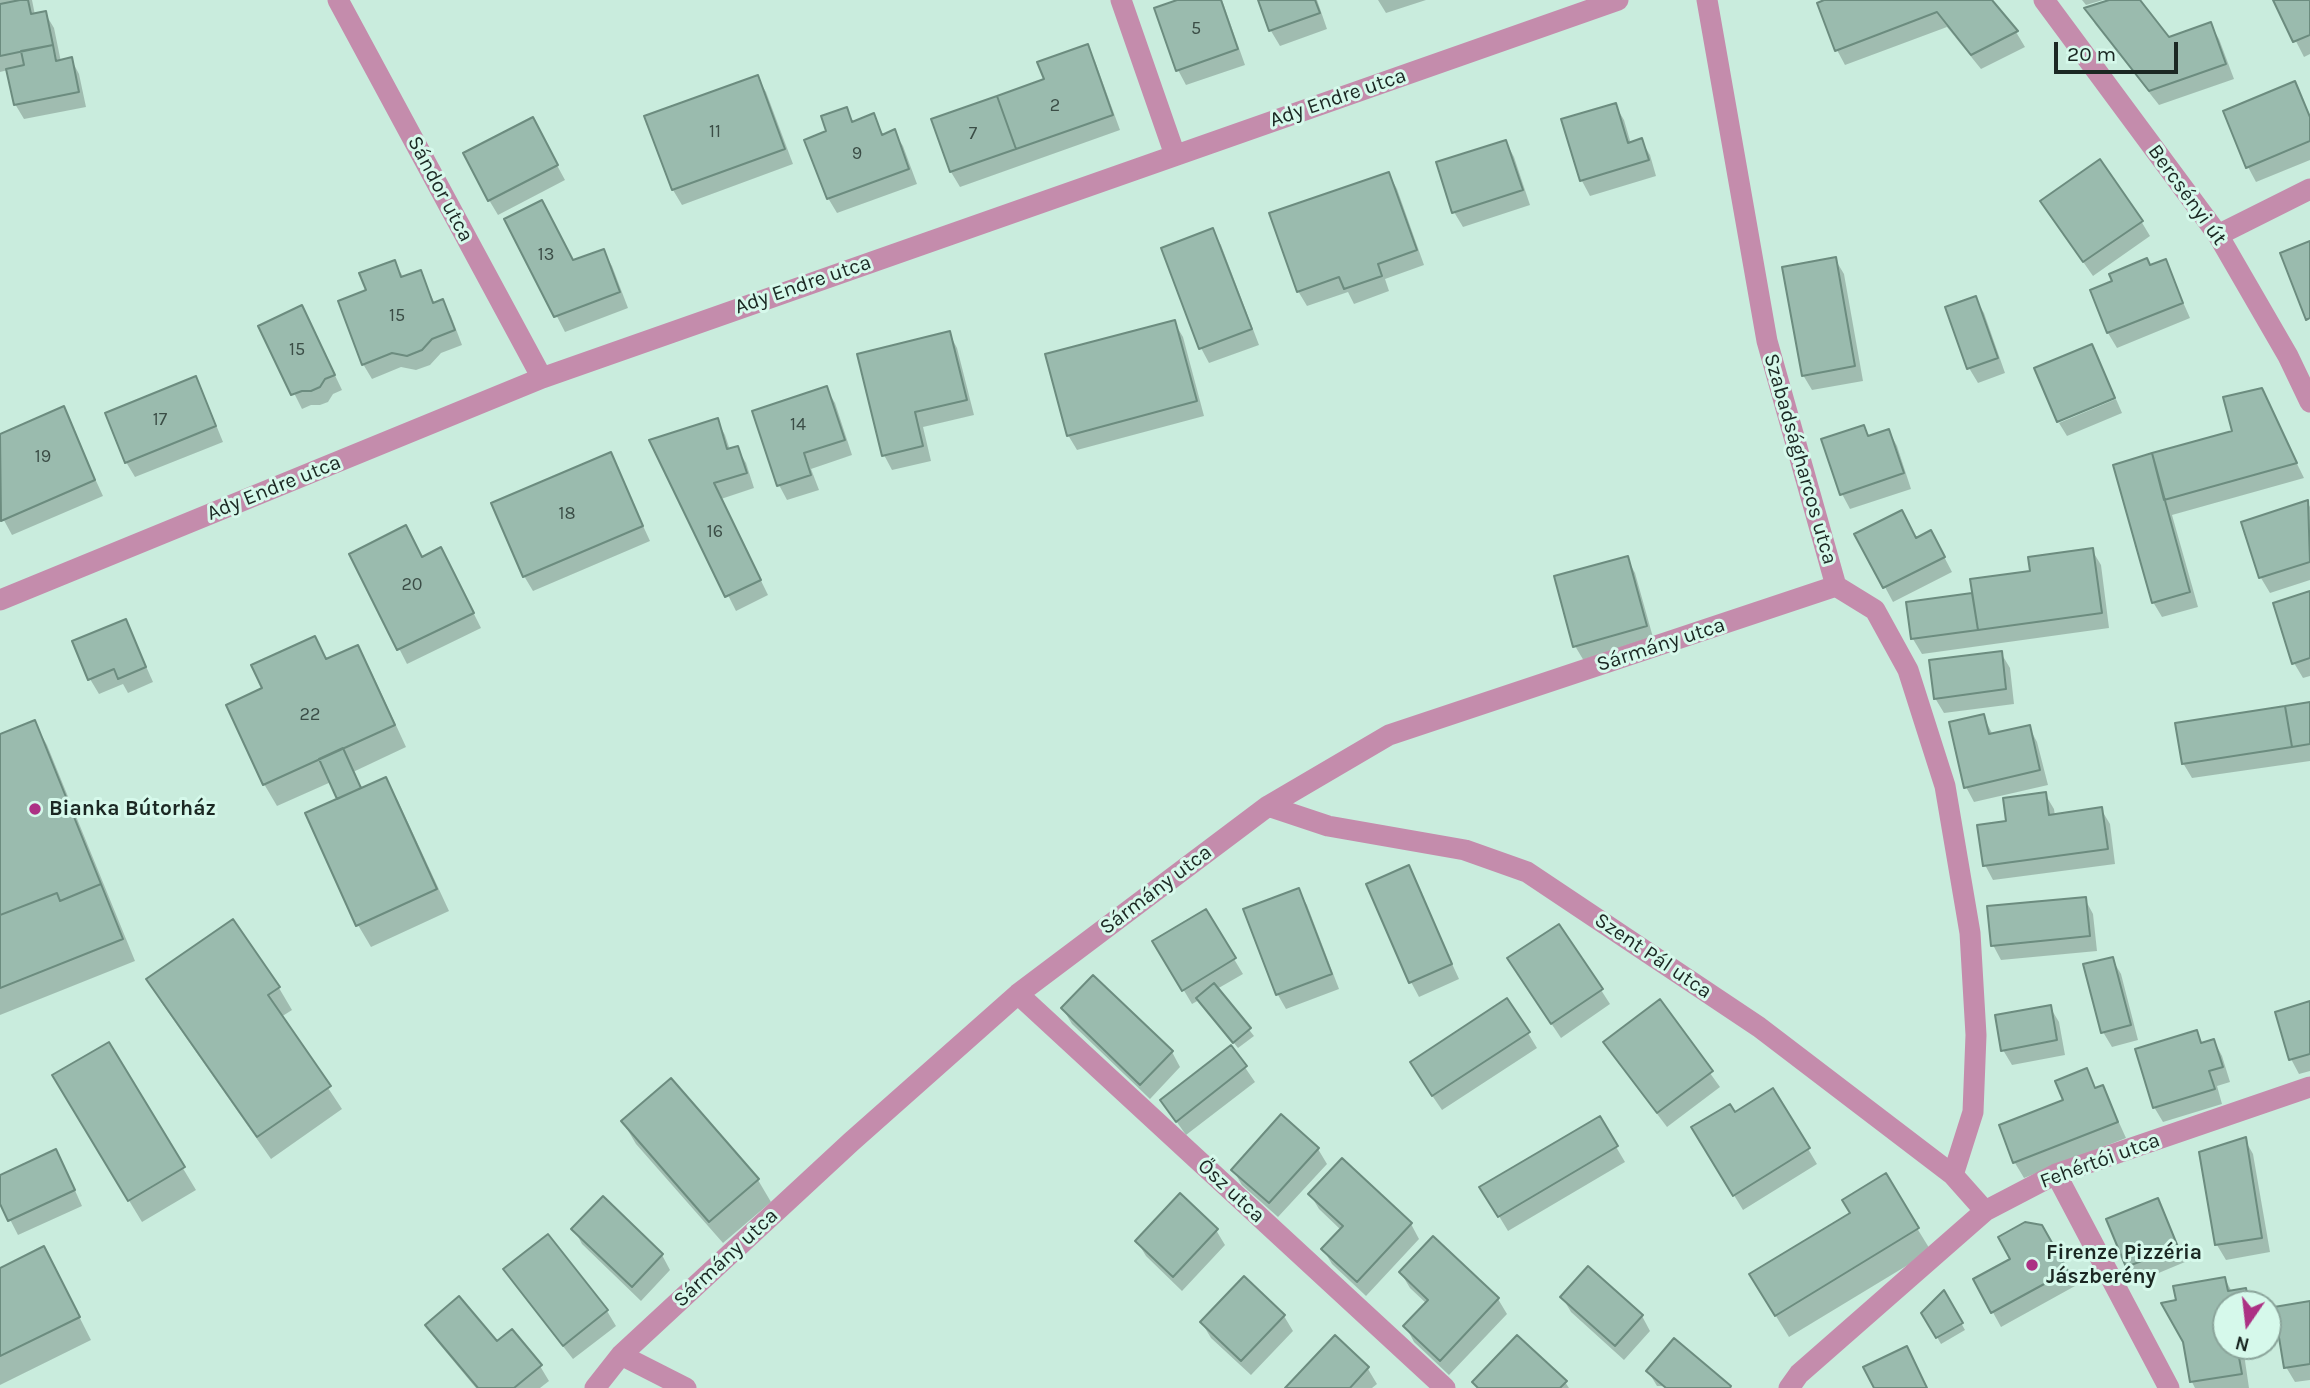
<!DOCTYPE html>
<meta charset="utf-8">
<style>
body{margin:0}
#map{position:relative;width:2310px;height:1388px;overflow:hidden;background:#c9ecdd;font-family:Karla,sans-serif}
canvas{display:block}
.north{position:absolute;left:2212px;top:1290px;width:70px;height:70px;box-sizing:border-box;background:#d6f9eb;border:2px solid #8ba59b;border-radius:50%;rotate:194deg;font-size:19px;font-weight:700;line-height:28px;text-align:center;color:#1b2823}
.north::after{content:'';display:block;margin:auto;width:24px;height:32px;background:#ac3184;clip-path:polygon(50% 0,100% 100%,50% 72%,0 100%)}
.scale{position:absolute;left:2054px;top:42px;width:124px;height:32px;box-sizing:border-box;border:4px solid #1b2823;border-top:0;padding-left:9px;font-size:21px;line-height:24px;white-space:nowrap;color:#1b2823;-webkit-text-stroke:5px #d6f9eb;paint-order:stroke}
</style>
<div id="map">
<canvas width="2310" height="1388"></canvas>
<div class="north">N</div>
<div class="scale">20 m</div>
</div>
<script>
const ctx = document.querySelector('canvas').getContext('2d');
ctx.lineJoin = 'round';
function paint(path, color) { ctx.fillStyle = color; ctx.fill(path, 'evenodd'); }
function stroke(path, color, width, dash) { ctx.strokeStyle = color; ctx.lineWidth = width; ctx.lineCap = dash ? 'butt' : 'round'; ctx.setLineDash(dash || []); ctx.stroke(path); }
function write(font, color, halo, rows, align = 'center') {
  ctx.font = font + ' Karla,sans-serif'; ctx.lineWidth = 6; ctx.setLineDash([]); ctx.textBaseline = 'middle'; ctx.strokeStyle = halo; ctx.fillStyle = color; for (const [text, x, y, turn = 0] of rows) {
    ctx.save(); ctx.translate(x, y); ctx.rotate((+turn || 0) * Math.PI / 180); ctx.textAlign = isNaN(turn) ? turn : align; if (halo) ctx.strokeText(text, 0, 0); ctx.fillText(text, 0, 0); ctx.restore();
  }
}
paint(new Path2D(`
 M0,0h32l3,15 10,-2 9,15 7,34 10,-3 8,15 7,33 -62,12 -9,-15 -7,-34 -8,2z
 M1183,0h39l23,65 -59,20 -8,-15z
 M1260,0h57l10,29 -47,17 -9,-15z
 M1378,0h48l-40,13z
 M1829,0h161l26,32 9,15 -44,22 -34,-42 -102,38 -8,-15z
 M2082,0h21l-17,5z
 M2115,0h23l30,39 42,-15 9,15 15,40 -75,26 -64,-81 -8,-15z
 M2275,0h35v54l-6,3z
 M1087,46l8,15 25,69 -160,57 -9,-15 -18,-52 113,-40z
 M757,77l9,15 27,72 -111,41 -9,-15 -27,-73z
 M2294,83l16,32v45l-54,22 -8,-15z
 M1615,105l9,15 7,24 10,-4 9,15 6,21 -66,20 -8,-15 -19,-61z
 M846,109l8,14 19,-7 11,20 10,-4 9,14 14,38 -80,29 -9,-15v-66z
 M540,134l25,46 -67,35 -9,-15z
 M1506,142l8,15 16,48 -67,22 -9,-15z
 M1389,174l8,15 27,76 -39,14 4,12 -35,13 -6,-12 -41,14 -9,-15z
 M2051,216l90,5 9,15 -57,40z
 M507,220l66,42 30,-11 9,15 16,42 -63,24z
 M1212,230l9,15 38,100 -50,18 -8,-15 -38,-99z
 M1835,259l9,15 19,107 -51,9 -9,-15z
 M2165,261l25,57 -73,30 -9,-15 -16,-42z
 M394,262l10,16 16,-6 15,32 7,-3 9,15 11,29 -21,8 -11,12 -14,5 -15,-3 -29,12 -9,-15 5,-73z
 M1975,298l9,15 21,60 -27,10 -9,-15z
 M1174,322l9,15 21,79 -127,34 -9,-15z
 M310,323l32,67 -9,4 -5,8 -8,3h-9l-9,4 -41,-82z
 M949,333l8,15 17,67 -51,12 8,34 -39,9 -8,-15z
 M2092,346l23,50 -57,24z
 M195,378l8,15 20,49 -88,35 -9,-15 -19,-48z
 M826,388l9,15 17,52 -41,14 8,21 -32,10 -8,-15z
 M2261,390l43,88 -132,37 26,92 -36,10 -9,-15 -38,-136 120,-33z
 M2116,399l6,14 -55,23 -8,-13z
 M63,409l40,87 -91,39 -12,-22v-77z
 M717,420l8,15 5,15 7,-2 9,15 8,25 -33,11 47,96 -32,16 -85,-169z
 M1863,427l6,11 20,-7 8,15 14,43 -61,20 -8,-15z
 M610,454l40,87 -117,50 -9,-15z
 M2308,503l2,4v73l-40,13 -9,-15 -18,-55z
 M1857,535l59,5 23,7 13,25 -59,30z
 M2092,550l9,15 8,63 -187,26 -9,-15 -5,-35 66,-10z
 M351,554l71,4 27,6 32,64 -74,36z
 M1627,558l8,15 19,68 -70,20 -9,-15z
 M2310,593v83l-7,2 -9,-15 -19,-59z
 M126,621l27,61 -25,11 -5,-9 -24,10 -9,-15z
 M314,638l13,23 31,-14 12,22 36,78 -53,25 8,18 24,-11 13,22 51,110 -78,36 -13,-22 -19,-125 -8,-18 -54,24 -13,-22v-95z
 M2001,653l9,15 4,36 -70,9 -9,-15z
 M2310,704v57l-118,17 -9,-15z
 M1983,716l10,19 36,-8 8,15 11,43 -74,17 -8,-15z
 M34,722l13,23 88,216 -135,54v-279z
 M2045,794l9,15 1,7 46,-7 9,15 5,40 -122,16 -8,-15 23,-43z
 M1408,867l51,112 -40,18 -8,-15z
 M1298,890l9,15 32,84 -53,20 -8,-14 -32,-85z
 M2085,899l8,15 4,37 -96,9 -8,-15z
 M1205,911l38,63 -26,15 37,47 -16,12 -39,-48 -7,4 -37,-62z
 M232,922l47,66 13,22 -11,7 61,92 -71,50 -110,-157 -12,-22z
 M2112,959l9,15 17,66 -26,7 -9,-15z
 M1518,974l83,16 9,14 -49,34z
 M1659,1002l61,85 -53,40 -53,-70 -9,-15z
 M2310,1003v68l-11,3 -8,-15 -14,-46z
 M2050,1007l9,15 6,33 -53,10 -9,-15z
 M1063,1009l109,43 8,15 -30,32 -78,-75z
 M2196,1032l7,12 11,-3 8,15 8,26 -13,4 5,18 -59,18 -9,-15z
 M1528,1033l9,15 -95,62 -22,-32z
 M108,1044l88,146 -54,32 -75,-124z
 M1231,1047l24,35 -69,53 -24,-34z
 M2086,1070l10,19 7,-2 23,51 -102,40 -9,-15 -14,-37 64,-25z
 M1773,1090l44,74 -74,46 -50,-82 41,-14z
 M1599,1118l26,44 -117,69 -26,-43z
 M623,1122l135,58 13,22 -48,41 -87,-99z
 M2245,1140l8,14 17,98 -44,8 -9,-15z
 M1318,1149l9,15 -49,53 -36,-32 -9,-15z
 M1342,1160l69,64 8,15 -53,57 -34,-32 -9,-15 18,-19 -22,-21 -9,-15z
 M64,1166l18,40 -64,29 -18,-35v-23z
 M1885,1176l46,75 -142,86 -25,-40 88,-83z
 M603,1199l59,56 8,15 -29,31 -59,-57 -8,-15z
 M2157,1200l28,62 -48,20 -29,-62z
 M2041,1227l34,59 -74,41 -26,-47 37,-20z
 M1216,1230l9,15 -43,46 -36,-35 -9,-15z
 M548,1236l59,75 9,15 -43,33 -59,-75 -9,-15z
 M1433,1238l65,61 9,15 -58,61 -35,-33 -8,-15 21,-23 -17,-16 -9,-15z
 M0,1270l56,1 35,69 -91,45z
 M1244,1278l40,38 9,15 -42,44 -40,-37 -9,-15z
 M2225,1279l7,13 14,-2 8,14h-28v42h35l1,5 -18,3 5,34h-54l-3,-6 -14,-81z
 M1944,1293l21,37 -24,14 -18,-31z
 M1562,1297l80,19 8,15 -26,29 -53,-48z
 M2310,1303v77l-15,2 -9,-15z
 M427,1325l70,19 43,22 9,15 -9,7h-64l-40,-48z
 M1335,1338l33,31 9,15 -5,4h-84z
 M1674,1340l56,48 -73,-2 -9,-15z
 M1565,1382l4,6h-92l-3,-5z`), '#0003');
const building = new Path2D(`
 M20,0h8l3,14 15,-3 7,34 -53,11v-52z
 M1177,0h44l17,49 -62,22 -22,-63z
 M1258,0h57l5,13 -51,18z
 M1824,0h168l26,31 -47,24 -34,-43 -102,39 -18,-48z
 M2109,0h31l29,37 42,-15 15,42 -77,27 -65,-83z
 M2273,0h37v35l-17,7z
 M1088,44l25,71 -97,34 -19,-53 47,-17 -7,-17z
 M53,45l3,16 16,-4 7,35 -65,13 -8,-36 18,-4 -3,-14z
 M758,75l27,74 -113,41 -28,-74z
 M2295,81l15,36v24l-64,27 -23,-57z
 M997,96l19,53 -66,23 -19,-53z
 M1616,103l12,40 14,-5 7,22 -69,21 -19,-62z
 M847,107l5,15 22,-9 8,22 13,-6 14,40 -82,30 -23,-59 22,-9 -5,-15z
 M533,117l25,48 -70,36 -25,-48z
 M1506,140l17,50 -71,23 -16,-51z
 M2100,159l43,62 -60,41 -43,-61z
 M1389,172l28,78 -39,14 4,12 -38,13 -5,-12 -42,15 -28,-79z
 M542,200l31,60 31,-11 16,43 -66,25 -50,-98z
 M1213,228l39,101 -53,20 -38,-101z
 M2310,241v77l-4,2 -26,-67z
 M1836,257l19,109 -53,10 -20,-109z
 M2147,258l3,7 16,-6 17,44 -76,30 -17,-43 22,-9 -3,-7z
 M395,260l6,17 20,-7 12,33 10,-4 12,31 -23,9 -10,11 -15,6 -15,-3 -30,12 -24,-64 28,-11 -7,-17z
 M1976,296l22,62 -31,11 -22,-62z
 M302,305l33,70 -10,4 -5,8 -9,4h-9l-11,4 -33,-69z
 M1175,320l22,81 -130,35 -22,-82z
 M950,331l17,69 -52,12 8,34 -41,10 -25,-102z
 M2092,344l23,54 -58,24 -23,-54z
 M196,376l20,50 -91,37 -20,-50z
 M827,386l18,54 -41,13 7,22 -34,11 -25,-75z
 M2262,388l35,75 -133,37 -12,-47 80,-22 -9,-34z
 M64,406l31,74 -94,41 -1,-87z
 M718,418l9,31 11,-3 9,27 -33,10 47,97 -36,17 -76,-157z
 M1864,425l4,11 21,-7 15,44 -64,22 -19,-56z
 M611,452l32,74 -120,51 -32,-74z
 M2152,453l38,139 -38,11 -39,-138z
 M2308,500l2,62 -51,16 -18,-56z
 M1902,510l14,28 15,-8 14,27 -62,31 -29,-54z
 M406,525l16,32 19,-10 33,66 -77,37 -48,-96z
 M2093,548l9,65 -124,17 -8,-51 60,-8 -2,-14z
 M1628,556l19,70 -74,21 -19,-71z
 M2310,591v67l-18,6 -19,-61z
 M1972,593l6,37 -67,9 -5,-37z
 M126,619l20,48 -28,12 -4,-10 -26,11 -16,-39z
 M315,636l11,23 32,-14 37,80 -132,60 -37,-80 36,-17 -11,-23z
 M2002,651l4,38 -72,10 -5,-39z
 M2310,702v42l-18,3 -7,-41z
 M2285,706l7,41 -110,17 -7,-41z
 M1984,714l5,20 41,-9 10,45 -76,18 -15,-66z
 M35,720l66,164 -41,17 -3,-8 -57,22v-181z
 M343,748l18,40 -24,11 -18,-40z
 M386,777l51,112 -81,37 -51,-113z
 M2046,792l3,23 53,-8 6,42 -125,17 -6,-41 29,-4 -3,-23z
 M1409,865l43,99 -43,19 -43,-99z
 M101,884l22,55 -123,49v-73l57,-22 3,8z
 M1299,888l33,86 -56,21 -33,-86z
 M2086,897l4,39 -99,10 -4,-40z
 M1206,909l30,49 -54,33 -30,-50z
 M233,919l47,68 -12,8 63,91 -74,51 -111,-158z
 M1559,924l44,65 -52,35 -44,-66z
 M2113,957l18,68 -30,8 -18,-69z
 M1093,975l80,76 -33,34 -79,-77z
 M1214,983l37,45 -18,15 -37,-45z
 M1507,998l23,34 -98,64 -22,-34z
 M1660,999l53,72 -56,42 -54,-71z
 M2310,1001v53l-21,6 -14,-48z
 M2051,1005l6,35 -56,11 -6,-36z
 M2197,1030l4,13 13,-4 9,28 -14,4 6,18 -62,19 -18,-59z
 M109,1042l76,125 -57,34 -76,-126z
 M1231,1045l16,21 -71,56 -16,-22z
 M2087,1068l8,20 8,-3 15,37 -105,41 -14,-38 64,-25 -8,-19z
 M671,1078l88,101 -50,43 -88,-101z
 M1773,1088l37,60 -77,48 -42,-69 39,-23 5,8z
 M1281,1114l38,34 -50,55 -38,-33z
 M1600,1116l18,30 -120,71 -19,-30z
 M2246,1137l16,101 -47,7 -16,-93z
 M56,1149l19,41 -67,31 -8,-17v-29z
 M1342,1158l70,65 -55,59 -36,-33 22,-23 -35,-32z
 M1886,1173l33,55 -144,88 -26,-42 101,-61 -8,-13z
 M1180,1193l38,36 -45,48 -38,-36z
 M603,1196l60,58 -31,33 -61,-58z
 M2158,1198l20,49 -52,20 -20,-48z
 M2025,1222l17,3 26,46 -77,42 -18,-34 37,-20 -12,-22z
 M548,1234l60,76 -45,36 -60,-77z
 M1433,1236l66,62 -59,63 -37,-35 25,-26 -29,-28z
 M44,1246l36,71 -80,39v-88z
 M1588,1266l55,49 -28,31 -55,-49z
 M1244,1276l41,39 -44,46 -41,-39z
 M2225,1277l3,14 18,-3 3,16h-23v42h11l5,28 -52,8 -7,-40 -22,-39 15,-3 -3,-14z
 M1944,1290l19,33 -27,15 -15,-25z
 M459,1296l38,45 15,-12 30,36 -28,23h-36l-53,-63z
 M2310,1301v63l-26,4 -10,-61z
 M1335,1335l34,32 -19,21h-65z
 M1517,1335l50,46 -7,7h-82l-6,-6z
 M1674,1338l57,48 -1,2h-64l-20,-17z
 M1907,1346l20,42h-53l-11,-21z`);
paint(building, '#9abbae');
stroke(building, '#6c8c7f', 2);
stroke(new Path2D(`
 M338,0l204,378
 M1121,0l54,155
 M1707,0l60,341 69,245 39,24 33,60 37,116 25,147 6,102 -3,77 -20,63
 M2044,0l174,235 70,121 22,46
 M2218,235l92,-46
 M0,600l542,-222 1076,-378
 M1268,806l60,20 137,24 62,22 232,155 194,148 32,36
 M1018,994l427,394
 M2056,1174l113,214
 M621,1355l65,33
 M595,1388l26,-33 230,-213 167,-148 250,-188 121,-71 447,-149
 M1789,1388l10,-14 186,-163 71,-37 254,-87`), '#c48cac', 21);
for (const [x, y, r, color] of [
 [35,809,7,"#ac3184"],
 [2032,1265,7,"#ac3184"]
]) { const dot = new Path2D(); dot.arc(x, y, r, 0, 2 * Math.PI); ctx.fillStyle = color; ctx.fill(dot); stroke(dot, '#d6f9eb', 2.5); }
write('18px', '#3b4d46', null, [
 ["5",1196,29],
 ["2",1055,106],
 ["11",715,132],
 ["7",973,134],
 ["9",857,154],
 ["13",546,255],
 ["15",397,316],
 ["15",297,350],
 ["17",160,420],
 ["14",798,425],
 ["19",43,457],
 ["18",567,514],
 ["16",715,532],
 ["20",412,585],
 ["22",310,715]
]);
write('21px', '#1b2823', '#d6f9eb', [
 ["Ady Endre utca",1338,98,-19],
 ["Sándor utca",440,189,62],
 ["Bercsényi út",2187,195,54],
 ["Ady Endre utca",803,285,-19],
 ["Szabadságharcos utca",1800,459,74],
 ["Ady Endre utca",274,488,-22],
 ["Sármány utca",1661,645,-18],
 ["Sármány utca",1156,890,-37],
 ["Szent Pál utca",1653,956,34],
 ["Fehértói utca",2100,1161,-20],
 ["Ősz utca",1231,1191,43],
 ["Sármány utca",726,1258,-43]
]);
write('bold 21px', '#1b2823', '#d6f9eb', [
 ["Bianka Bútorház",49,809],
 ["Firenze Pizzéria",2046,1253],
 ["Jászberény",2046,1277]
], 'left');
</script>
